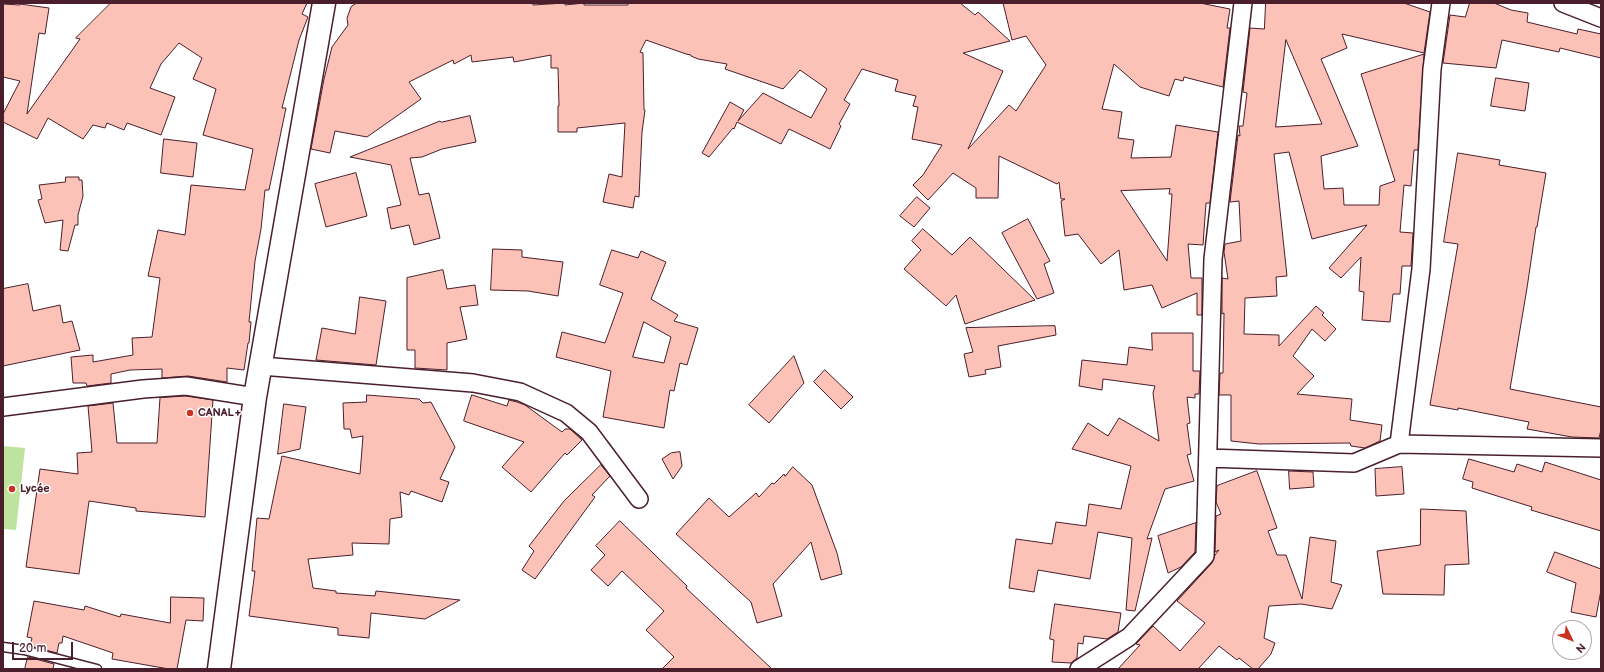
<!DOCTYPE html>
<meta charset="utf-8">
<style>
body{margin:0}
#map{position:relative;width:1604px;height:672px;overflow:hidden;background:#fff;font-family:"Balsamiq Sans",sans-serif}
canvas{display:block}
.frame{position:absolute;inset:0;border:4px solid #4a1f2b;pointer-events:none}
.north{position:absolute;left:1552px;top:620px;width:40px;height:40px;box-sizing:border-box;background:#fff;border:1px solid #b7a5aa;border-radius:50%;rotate:133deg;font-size:11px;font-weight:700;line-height:16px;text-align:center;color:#4a1f2b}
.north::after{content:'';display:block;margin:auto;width:14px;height:18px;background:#c8321e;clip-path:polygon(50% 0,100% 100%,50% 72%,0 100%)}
.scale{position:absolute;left:12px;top:642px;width:61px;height:18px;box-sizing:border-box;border:2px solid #4a1f2b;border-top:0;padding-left:5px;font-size:12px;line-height:14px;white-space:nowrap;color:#4a1f2b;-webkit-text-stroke:3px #fff;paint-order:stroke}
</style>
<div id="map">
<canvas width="1604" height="672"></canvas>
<div class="frame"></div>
<div class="north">N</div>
<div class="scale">20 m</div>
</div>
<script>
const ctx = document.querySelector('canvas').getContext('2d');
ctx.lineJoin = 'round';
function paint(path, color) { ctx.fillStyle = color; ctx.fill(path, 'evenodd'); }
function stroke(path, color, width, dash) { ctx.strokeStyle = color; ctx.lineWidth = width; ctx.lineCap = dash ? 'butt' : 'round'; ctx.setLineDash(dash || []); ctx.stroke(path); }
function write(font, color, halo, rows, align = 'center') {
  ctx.font = font + ' "Balsamiq Sans",sans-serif'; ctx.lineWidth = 3; ctx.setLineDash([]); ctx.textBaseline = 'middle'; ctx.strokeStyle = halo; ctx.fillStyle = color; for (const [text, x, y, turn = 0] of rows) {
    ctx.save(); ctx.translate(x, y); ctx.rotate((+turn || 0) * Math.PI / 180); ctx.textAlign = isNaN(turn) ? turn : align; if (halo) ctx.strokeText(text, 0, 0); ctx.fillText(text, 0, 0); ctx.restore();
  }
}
paint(new Path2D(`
 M3,446l22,2 -9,82 -13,-1z`), '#bde39e');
const building = new Path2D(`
 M111,3h196l-5,11 6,3 -9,23 -17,68h4l-17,82h-4l-4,39 -6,32 -6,61h2l-2,21h-1l-4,27 -17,-2v14l-39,-6 -26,2v-9l-32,1 -19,4v9l-24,3 -1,-3h-13l-2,-26 22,-2v7l40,-7 -1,-17 20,-1 8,-59 -12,-2 10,-46 27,5 6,-50 54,5 8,-41 -50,-14 13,-46 -23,-10 9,-21 -23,-15 -18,21 -11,24 25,9 -14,38 -34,-12 -3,7 -17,-7 -2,5 -12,-3 -10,14 -35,-21 -11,21 -34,-17v-8l17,-33 -17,-4v-73l17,1v-1l29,4 -4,26 -6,-1 -12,81 53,-75 -4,-1z
 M357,3h176v2l32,-2v2l19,-2v2h44v-2h332l15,12 3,-3 32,29 -47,12 40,18 -35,78 41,-44 7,6 30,-46 -20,-29 -14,4 -9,-37h197l30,6 -3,19h3l-7,59 -39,-10 -1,4 -8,-2 -6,17 -29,-9 -26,-23 -12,45 20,3 -4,26 16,2 -3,18 40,-1 5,-32 42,7 -8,71h-4l-3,42 -15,-1 3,34h11v37h-5v-22l-35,15 -10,-23 -28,5 -5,-40 -18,14 -23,-30 -13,2 -4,-35 4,-2h-4l-2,-17 -2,2 -58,-28 -1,42h-22v-10l-23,-15 -25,27 -15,-15 10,-10 19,-30 -30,-6 6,-32 -5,-1 3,-10 -21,-5 3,-11 -36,-11 -18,31 6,4 -11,20 2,2 -11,23 -41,-20 -8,15 -44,-22 -3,7 -1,-1 -24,29 -7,-4 28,-51 14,8 -6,11 25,-28 48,25 16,-29 -27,-19 -17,19 -58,-20 2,-5 -29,-5 -7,-3v-1l-5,-1 -40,-14 -6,12 3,1 1,57h1l-3,22 -3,65 -4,-1 -2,12 -30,-6 6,-28 13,3 3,-54 -48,5v4h-19v-26h1l-1,-38h-7v-13l-37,7 -1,-5 -41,5 -1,-7 -17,9 -1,-4 -44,22 12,17 -54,38 -32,-6 -5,22 -19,-4 13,-70 8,-32 16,-22 -1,-7 4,-11zM1170,189l-1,5h3l-5,67 -46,-70z
 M1266,3h138l26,9 -6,41 -82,-19 5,14 -26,11 37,87 -37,10 3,33 19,-1 1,17h35l1,-19 15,-5 -34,-107 63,-20 -6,96h-4l-3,36 -7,-1 -4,47 13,1 -2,33h-9l-2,28h-7l-3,28 -28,-2 2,-28 -5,-1 2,-34 -20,21 -12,-10 38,-43 -55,14 -23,-87 -15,2 13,122 -11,1 1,19 -32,2 -1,36 35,1v11l37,-40 8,7 -2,2 14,14 -11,12 -13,-12 -19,27 21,20 -17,18 55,5 -2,21 32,5 -2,16 -15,7 -14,-2 -1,-3 -91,1 -28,-3v-46h-12l1,-22h3l1,-60 -2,1v-36l6,1 -4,-27 1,-8 16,-3 -2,-40 -9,1 8,-67 2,1 -1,-10h4l4,-33 -4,-1 7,-64 14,1zM1286,40l36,84 -46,3z
 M1470,3h24l17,7 17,3 -1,9 50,12 1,-5 23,5v24l-41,-10 -1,4 -57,-12 -6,28 -53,-5 7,-48 15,2z
 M1496,78l33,5 -4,28 -34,-5z
 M470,116l6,26 -34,7 -20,8 -12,1 9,37 10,-2 11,45 -26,7 -5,-20 -18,4 -4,-21 14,-3 -10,-40 -41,-8 90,-36 1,1z
 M164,139l33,4 -4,34 -32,-4z
 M1458,153l42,7 -1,5 47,8 -9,54h-1l-9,61 -17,101 91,18v23l-2,8 -27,-1 -45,-8 2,-7 -71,-14v2l-28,-5 28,-161 -14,-2z
 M356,173l11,43 -41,11 -11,-43z
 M66,177h13v3h3l1,16 -5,19v10h-3l-7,26 -8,-1 3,-30 -18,3 -7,-23 4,-1 -3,-14 26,-3z
 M917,197l13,11 -16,19 -14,-11z
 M1028,219l22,42 -6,3 10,29 -17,6 -35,-66z
 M923,229l29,26 18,-18 65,63 -70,24 -9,-29 -10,11 -42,-37 17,-19 -9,-9z
 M493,249l29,1v7l41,5 -5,34 -30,-5 -37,-1z
 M612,250l26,8 3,-7 25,11 -15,37 27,16 -4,6 24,7 -11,37 -7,-2 -6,28 -4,-1 -6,38 -61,-11 8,-46 -55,-14 6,-25 43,11 18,-50 -23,-8zM644,322l27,15 -7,26 -31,-6z
 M443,270l4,19 28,-4 3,20 -18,2 7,32 -20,4v27l-32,-2v-18h-8v-72z
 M28,284l5,27 27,-6 3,18 9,-2 8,29 -77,16v-77z
 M360,297l26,4 -10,64 -60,-5 6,-32 33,6z
 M1055,326l1,9 -58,11 3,21 -16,3 1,4 -17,3 -5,-23 9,-2 -7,-24z
 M1152,333h41v38h7l-1,23h-4v4l-8,-1 3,26 -3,1 4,30 -4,1 7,26 -29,8 -18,50 5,-1 -17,73 -9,-1 6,-72 -34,-6 -8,47 -52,-9 -4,22 -25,-4 7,-49 36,5 4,-22 30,4 3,-22 32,5 10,-43 -59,-17 16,-26 20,13 11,-18 40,23 -6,-48 2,-7 -52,-7 -1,11 -23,-4 3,-26 45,5 2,-18 23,3z
 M794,356l10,27 -35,40 -20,-18z
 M825,370l28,27 -12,12 -27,-27z
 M367,395l52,4 4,4 8,-1 24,45 -15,32 9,3 -7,20 -31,-11 -2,4 -9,-3 2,25 -12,2 -1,25 -37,-1 1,12 -45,4 5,29 23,3v2l39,3 1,-5 84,9 -35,19 -54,-6 -2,25 -31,-3v-7l-89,-12 6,-45h-3l5,-53 12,1 13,-63 78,18 3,-38 -11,2 -2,-9h-6l-1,-26 23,-1z
 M472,395l35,11 2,-6 8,2 8,3 37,27 3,-3h5l12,11 -15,15 -2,-2 -34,39 -29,-25 22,-25 -60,-21z
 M186,396l27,4 -8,117 -69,-6v-3l-47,-7 -10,73 -53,-7 14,-98 38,5 -1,-21 15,-1 -4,-46 25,-3 4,40h40l3,-45z
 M284,404l22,3 -6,42 -22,5z
 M680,452l2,14 -9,13 -11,-20 9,-6z
 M1469,459l45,13 3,-8 25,8 3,-10 56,18v51l-70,-21 1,-3 -60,-19 1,-6 -10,-3z
 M601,465l9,11 -18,19 3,2 -60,82 -13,-9 12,-19 -5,-5 35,-45z
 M793,467l19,18 25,68 5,21 -21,6 -10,-38 -38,42 9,32 -25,7 -6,-21 -75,-68 33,-36 20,19 27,-24 3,4 13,-14 2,1 10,-10 1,2z
 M1402,467l2,27 -28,2 -1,-27z
 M1257,471l20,57 -9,3 9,24h9l16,44 8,-62 26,4 -5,41 11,3 -10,24 -31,-5 -32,2 -5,32 11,5 -4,11 -13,15h-5l-14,-11 -2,2 -18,-14 -20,22 1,1h-82l22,-24 -4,-1 17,-18 27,25 25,-28 -28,-22 35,-38 3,-8 4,-5 -4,2 1,-36 5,-2 -5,-12 1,-16z
 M1289,471l24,1 1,15 -24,2z
 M1421,509l45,2 3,53 -24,1 -1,30 -61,-1 -6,-43 43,-6z
 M620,521l67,65 -1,2 86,81h-110l12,-12 -28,-27 18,-19 -42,-40 -14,15 -17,-16 14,-15 -9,-9z
 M1196,523l-1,29 -14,15 -13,6 -10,-37z
 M1555,552l46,17v21l-5,27 -25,-5 5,-29 -29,-11z
 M171,597l33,1 -1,23 -17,-1 -9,49h-8l-57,-10 1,-6 -50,-17 -1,7h-3l-2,10 -27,-7 2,-8 -5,-1 7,-36 50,9 1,-4 35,11 1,-3 49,9z
 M1055,604l66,9 -3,19 -11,7 -23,-3 -1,8 -5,-1 -1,15 -6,5 -19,-1 2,-22 -4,-1z
 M28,657l26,7 -1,5h-28z`);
paint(building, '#fcc1b7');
stroke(building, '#4a1f2b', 1);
const service = new Path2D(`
 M3,647l21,3 73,19`);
const minor = new Path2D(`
 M1563,3l38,15
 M261,366l212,17 47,9 46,21 23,19 50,67
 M3,407l140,-18 43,-3 69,11
 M1399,444l22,-175 11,-200 9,-66
 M1208,458l146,5 45,-19 202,4
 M1079,669l50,-32 76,-81 8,-297 30,-256`);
const secondary = new Path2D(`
 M219,669l36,-272 69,-394`);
stroke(service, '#4a1f2b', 11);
stroke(minor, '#4a1f2b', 20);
stroke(secondary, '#4a1f2b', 25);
stroke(service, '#fff', 8);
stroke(minor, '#fff', 17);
stroke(secondary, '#fff', 22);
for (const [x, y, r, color] of [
 [190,413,4,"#c8321e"],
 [12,489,4,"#c8321e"]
]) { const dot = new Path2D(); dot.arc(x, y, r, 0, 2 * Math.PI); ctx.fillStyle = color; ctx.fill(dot); stroke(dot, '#fff', 1.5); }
write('bold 11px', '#4a1f2b', '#fff', [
 ["CANAL+",198,413],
 ["Lycée",20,489]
], 'left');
</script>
